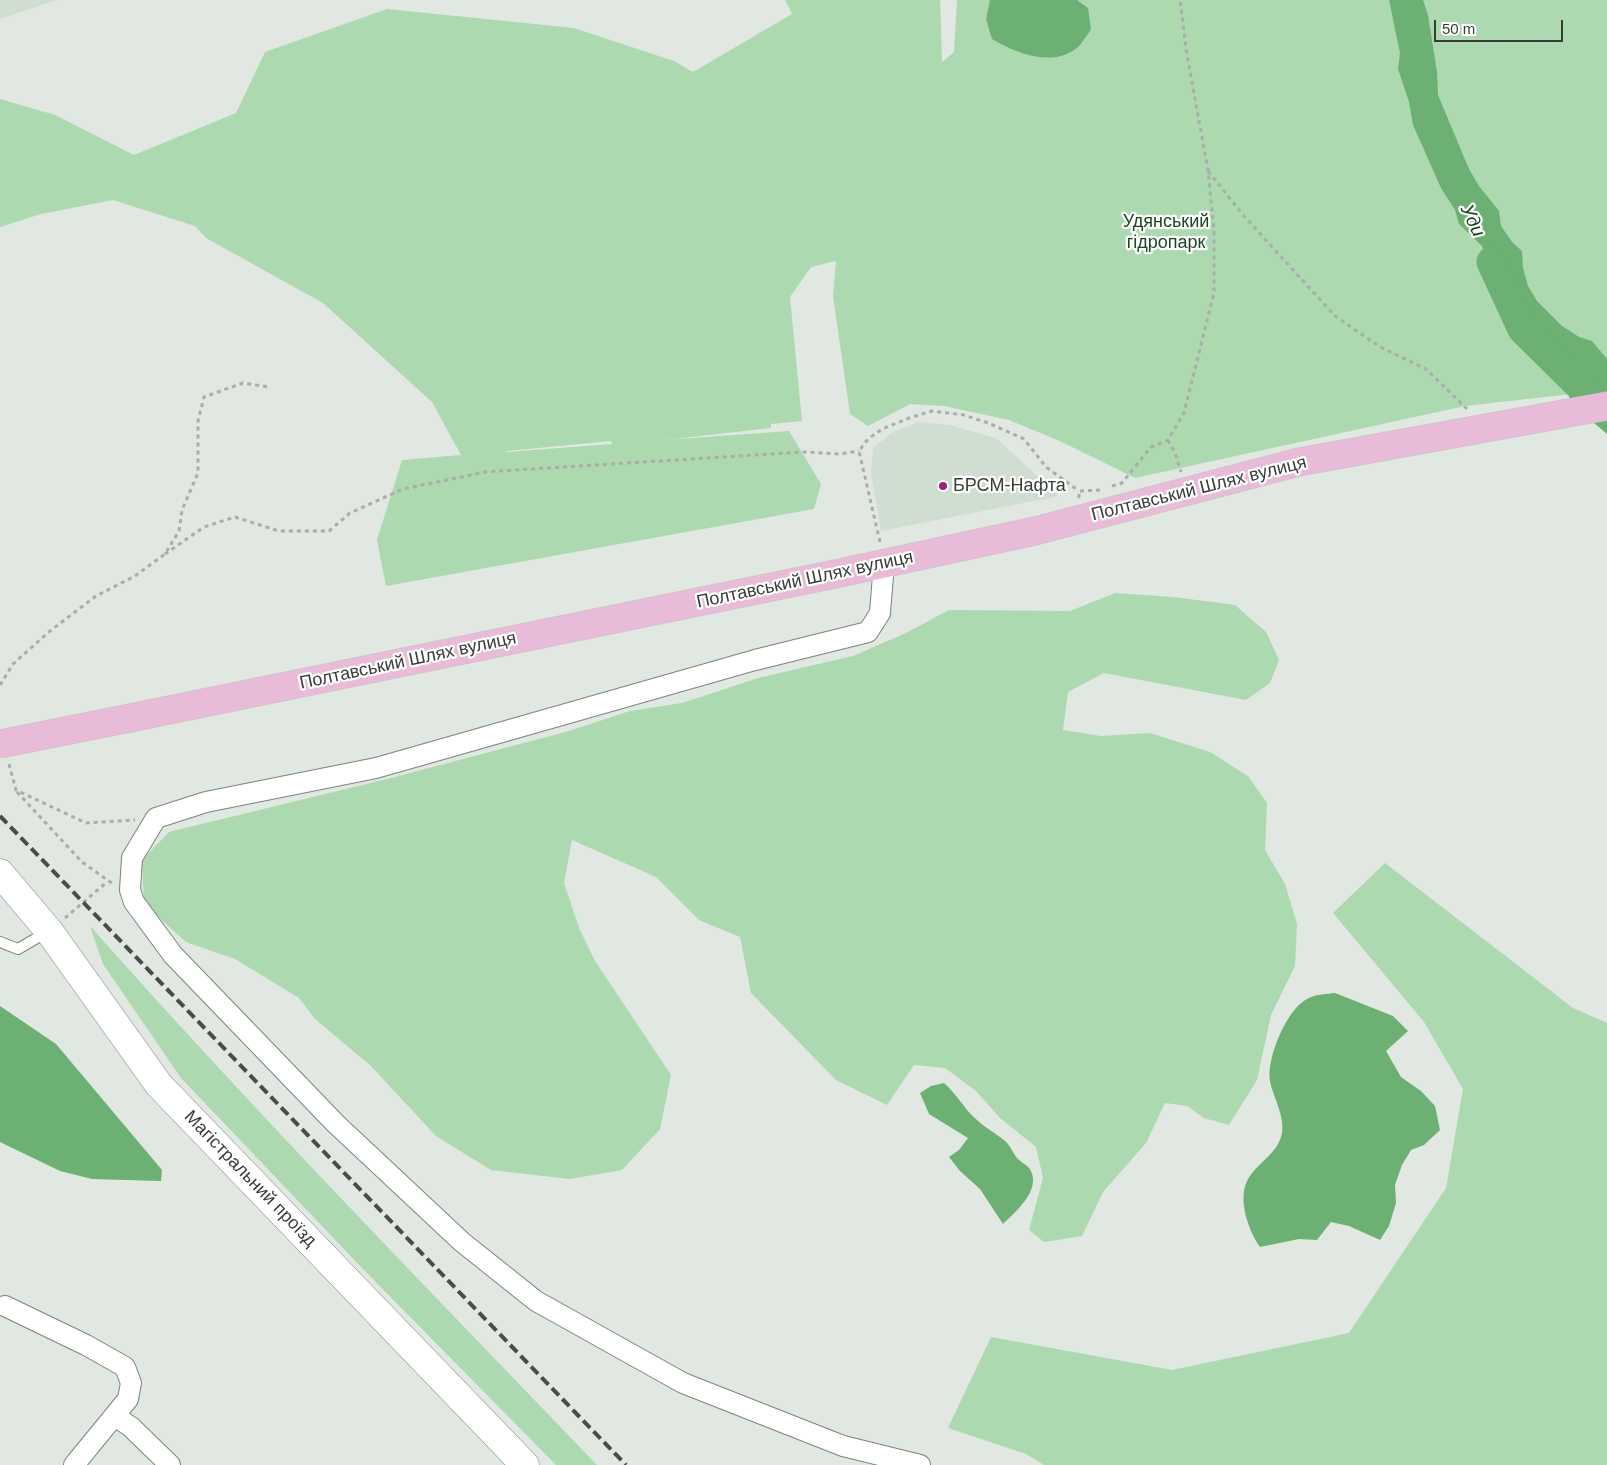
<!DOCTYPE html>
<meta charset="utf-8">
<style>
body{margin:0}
#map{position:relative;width:1607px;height:1465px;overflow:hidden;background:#e0e8e1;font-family:Arial,sans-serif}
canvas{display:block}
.scale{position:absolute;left:1434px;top:20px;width:129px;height:22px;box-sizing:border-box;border:2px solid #383b38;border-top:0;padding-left:6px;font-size:15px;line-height:18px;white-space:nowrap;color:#383b38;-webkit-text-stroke:4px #fff;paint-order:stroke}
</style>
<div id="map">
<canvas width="1607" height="1465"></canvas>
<div class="scale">50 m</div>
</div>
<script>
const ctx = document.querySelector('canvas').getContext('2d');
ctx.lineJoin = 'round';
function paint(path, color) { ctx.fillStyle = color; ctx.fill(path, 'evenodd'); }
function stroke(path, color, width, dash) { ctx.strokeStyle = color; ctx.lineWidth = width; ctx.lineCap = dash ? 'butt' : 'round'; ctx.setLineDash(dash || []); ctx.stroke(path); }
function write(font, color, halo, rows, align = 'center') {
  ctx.font = font + ' Arial,sans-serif'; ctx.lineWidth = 4.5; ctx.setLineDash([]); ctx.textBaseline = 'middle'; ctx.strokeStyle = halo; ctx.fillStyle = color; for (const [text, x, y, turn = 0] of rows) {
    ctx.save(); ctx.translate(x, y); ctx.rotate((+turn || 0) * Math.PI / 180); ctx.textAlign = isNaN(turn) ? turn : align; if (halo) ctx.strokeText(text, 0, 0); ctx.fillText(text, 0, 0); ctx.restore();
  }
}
paint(new Path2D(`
 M0,0h57l-57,19z
 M918,422l31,3 47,13 63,58 -178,35 -10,-57 2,-26 20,-16z`), '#d0ddd1');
paint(new Path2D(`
 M785,0h155l2,62 12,-10 3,-52h650v390l-142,16 -330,72 -75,-37 -51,-21 -65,-14 -34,-2 -42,22 -18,-12 -17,-118 3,-35 -25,6 -21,30 12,124 -31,3v4l-107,12 125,-9 32,53 -7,25 -428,77 -9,-46 25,-80 59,-5 -29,-53 -109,-99 -117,-65 -11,-12 -82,-26 -72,14 -41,13v-128l55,16 79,40 102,-42 29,-61 122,-43 187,19 100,33 19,11 99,-58zM611,441l1,3 -106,8 1,-1z
 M1115,593l58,4 62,8 31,27 13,28 -9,23 -24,17 -142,-27 -36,19 -5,38 38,6 49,-3 60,19 38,24 19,27 -2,47 20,34 12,40 -2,42 -24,49 -14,65 -28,45 -25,-7 -17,-12 -22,-3 -19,40 -43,49 -21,44 -38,6 -15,-12 14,-52 -7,-31 -36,-29 -24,-27 -31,-23 -31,-3 -27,40 -51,-25 -85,-87 -11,-56 -41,-17 -43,-43 -84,-37 -8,43 15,45 16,33 76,114 -11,54 -38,41 -52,9 -79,-9 -55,-34 -65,-70 -56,-47 -16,-21 -64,-39 -49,-17 -42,-38 -2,-44 27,-28 226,-55 174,-46 61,-20 52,-8 76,-25 95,-22 53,-23 43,-23 121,1z
 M1385,863l188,145 34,15v442h-563l-18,-11 -78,-26 43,-91 181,33 177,-37 97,-145 17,-99 -39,-67 -91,-109z
 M90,926c163,184 336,361 507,539h-41l-194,-197 -181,-190 -78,-114z`), '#acd9af');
paint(new Path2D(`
 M990,0h87l11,8 3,21c-3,5 -7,11 -11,16 -24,24 -63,9 -88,-6l-6,-20z
 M1389,0h34l5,15 9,57 1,23 31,74 10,17 20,25 2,15 11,16 10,9 1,17 5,18 9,15 25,25 17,11 13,4 15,18v75l-26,-22 -12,-15 8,-27 -11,-11 -4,5c-14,-5 -19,-13 -26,-25l1,-7 -15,-14 -18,-26 -17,-31 -5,-15 -23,-22 -4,-14 -14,-22 -28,-63 -4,-23 -11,-33 2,-16z
 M1335,993l58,23 15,15 -22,20 15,26 20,14 14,15 5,24 -16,15 -13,5 -9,15 -7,20 1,18 -7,23 -9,14 -31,-14 -18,-4 -14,18 -18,-1 -39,8c-12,-17 -23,-49 -12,-68 10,-17 30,-25 34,-46 3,-17 -9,-36 -12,-52 -4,-22 17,-74 39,-83 7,-4 18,-4 26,-5z
 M0,1006l56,38 106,126 -1,11 -69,-2 -32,-8 -60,-29z
 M944,1083c13,11 20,26 33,37 8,8 19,13 28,21 6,5 8,13 13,18 4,4 9,6 12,10 12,21 -14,42 -27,55l-23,-35 -20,-18 -11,-14 10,-7 9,-12 -39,-24 -9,-21 11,-7z`), '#6cb173');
stroke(new Path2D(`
 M1492,262l31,67 81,80`), '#6cb173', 31);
const service = new Path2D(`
 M0,942l18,7 29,-17`);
const minor = new Path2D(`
 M884,563l-4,50 -12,19 -113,28 -379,108 -170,34 -50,16 -24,40 -2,32 4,12 39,53 163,169 126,118 74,59 147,82 160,63 77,19
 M5,1306l81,39 39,22 6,16 -3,16 -54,66
 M115,1416l16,11 39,38`);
const secondary = new Path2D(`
 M0,873l49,58 110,154 366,380`);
const primary = new Path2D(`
 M130,718l710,-145 195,-42 264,-69 308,-56`);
stroke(service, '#7d837d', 12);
stroke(minor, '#7d837d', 22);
stroke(secondary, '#7d837d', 29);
stroke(primary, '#c3c4c3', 29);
stroke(new Path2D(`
 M1208,171l36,45 91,100 45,31 46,22 41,40
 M1168,440l7,13 6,19
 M1112,486l10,-3 29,-36 17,-7 16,-27 30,-120v-61l-6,-62 -21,-115 -7,-55
 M1079,498v-7l22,-1
 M880,542l-21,-91 9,-12 14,-10 27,-11 23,-7 32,4 24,8 36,16 22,28 33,24
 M165,554l39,-27 31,-10 44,14h50l21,-18 53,-24 82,-17 319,-20 36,2 19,-3
 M0,685l13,-21 37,-33 46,-35 39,-20 30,-22 14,-23 3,-21 16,-37v-52l6,-24 39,-14 26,4
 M9,764l7,26 70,33 49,-3
 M17,792l65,70 31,22
 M65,918l42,-36`), '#a8aea9', 3, [4, 4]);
stroke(service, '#fff', 10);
stroke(minor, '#fff', 20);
stroke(secondary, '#fff', 28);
stroke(primary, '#e8bbd9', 28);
stroke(new Path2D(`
 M0,816l626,649`), '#494d49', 4, [10, 5]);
const primaryBridge = new Path2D(`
 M0,744l130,-26`);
stroke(primaryBridge, '#c3c4c3', 29, []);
stroke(primaryBridge, '#e8bbd9', 28);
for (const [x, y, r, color] of [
 [943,486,5,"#9a237d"]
]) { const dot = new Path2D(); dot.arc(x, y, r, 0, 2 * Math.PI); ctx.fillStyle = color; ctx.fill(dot); stroke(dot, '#fff', 2); }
write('18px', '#18481f', '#fff', [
 ["Удянський",1166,222],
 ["гідропарк",1166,243]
]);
write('18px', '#383b38', '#fff', [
 ["БРСМ-Нафта",953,486]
], 'left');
write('18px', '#383b38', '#fff', [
 ["Полтавський Шлях вулиця",1199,489,-14],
 ["Полтавський Шлях вулиця",805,580,-12],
 ["Полтавський Шлях вулиця",408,661,-12],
 ["Магістральний проїзд",250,1179,46]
]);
write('italic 19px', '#0d3f16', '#fff', [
 ["Уди",1472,221,65]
]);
</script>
